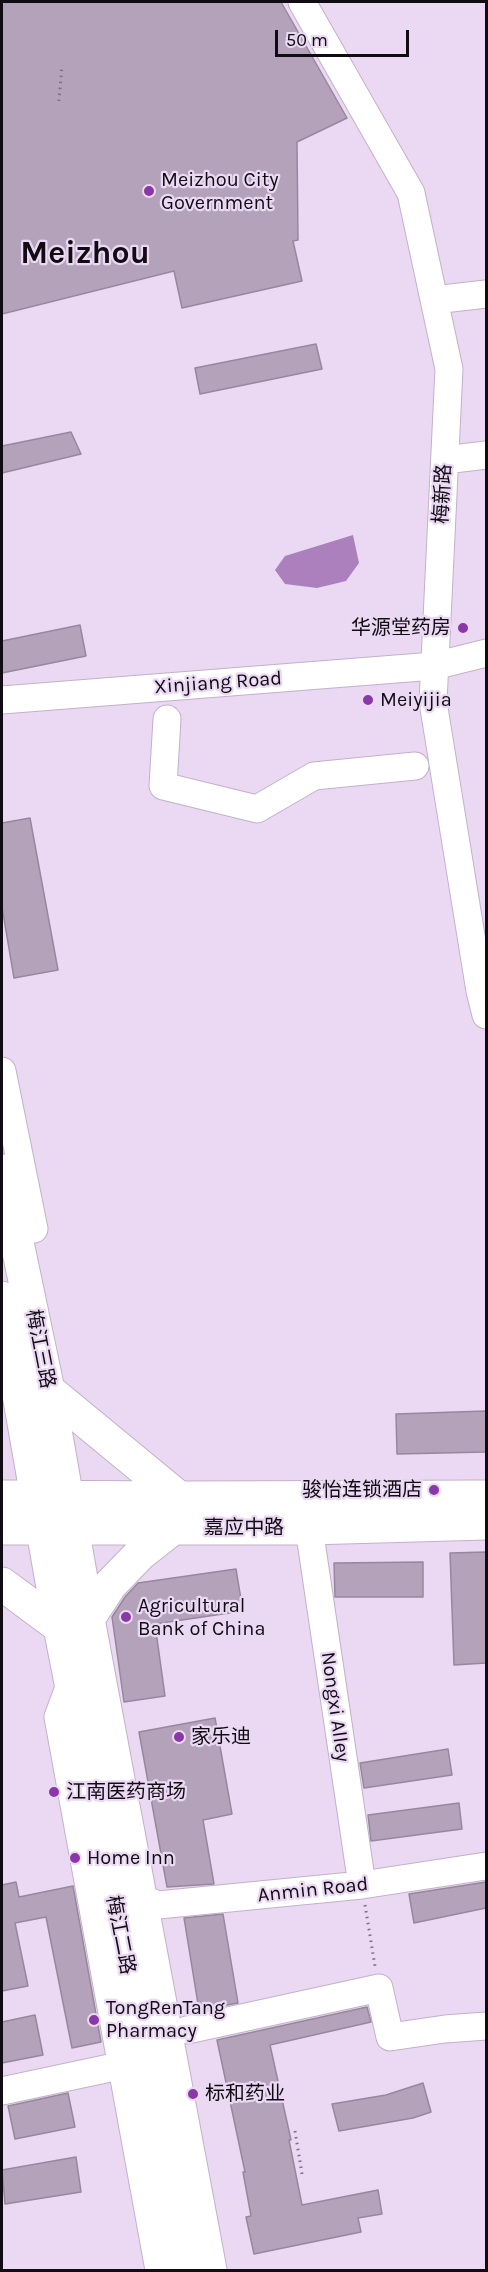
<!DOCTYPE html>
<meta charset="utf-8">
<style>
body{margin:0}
#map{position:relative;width:488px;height:2272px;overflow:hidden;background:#ebd9f3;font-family:Karla,sans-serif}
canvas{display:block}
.frame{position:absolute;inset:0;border:3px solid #110b13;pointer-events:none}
.scale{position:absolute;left:275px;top:30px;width:134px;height:27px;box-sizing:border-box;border:3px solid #110b13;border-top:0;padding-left:8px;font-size:18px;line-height:21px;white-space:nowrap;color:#110b13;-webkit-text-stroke:4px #ebd9f3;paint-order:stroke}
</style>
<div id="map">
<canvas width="488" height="2272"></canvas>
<div class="frame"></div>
<div class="scale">50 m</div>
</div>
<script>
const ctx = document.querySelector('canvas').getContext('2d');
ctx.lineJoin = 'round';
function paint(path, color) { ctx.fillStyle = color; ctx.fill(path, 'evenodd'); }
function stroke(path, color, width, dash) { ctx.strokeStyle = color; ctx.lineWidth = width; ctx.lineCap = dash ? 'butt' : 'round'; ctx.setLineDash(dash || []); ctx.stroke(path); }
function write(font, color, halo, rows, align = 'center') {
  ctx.font = font + ' Karla,"Noto Sans SC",sans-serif'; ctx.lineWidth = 4.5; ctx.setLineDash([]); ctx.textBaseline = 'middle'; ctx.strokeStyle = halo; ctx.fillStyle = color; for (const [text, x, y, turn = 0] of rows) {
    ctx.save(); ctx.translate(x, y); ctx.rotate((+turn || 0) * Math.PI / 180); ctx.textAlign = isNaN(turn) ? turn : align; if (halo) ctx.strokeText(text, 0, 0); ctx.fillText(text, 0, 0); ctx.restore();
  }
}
paint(new Path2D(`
 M353,535l6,28 -13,18 -29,7 -32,-4 -10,-14 10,-14z`), '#ab80bc');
const building = new Path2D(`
 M2,2h279l66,116 -50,24 1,98 -5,1 9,40 -120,27 -8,-37 -172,43z
 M316,344l6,25 -122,25 -5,-26z
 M71,432l10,22 -79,19v-27z
 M80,625l6,31 -84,17v-32z
 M30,818l28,152 -44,8 -12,-71v-84z
 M486,1411v41l-89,2 -1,-40z
 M486,1552v111l-32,2 -4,-112z
 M423,1562v35h-88l-1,-34z
 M236,1569l7,42 -88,13 10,72 -41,6 -12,-85 13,-20 13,-14z
 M215,1718l17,96 -29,6 11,64 -47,3 -28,-155z
 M448,1749l4,26 -88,13 -4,-25z
 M459,1803l3,26 -91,12 -3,-26z
 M16,1882l3,15 54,-11 28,156 -29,6 -26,-131 -31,6 13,63 -26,5v-106z
 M486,1882v26l-72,15 -5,-29z
 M223,1914l15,89 -39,7 -15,-92z
 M367,2007l4,15 -101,23 21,95h-2l13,65 76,-15 4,24 -24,4 3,14 -107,22 -8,-37 5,-1 -8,-44h2l-28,-132z
 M35,2015l8,40 -41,8v-41z
 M423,2083l8,29 -18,6 -74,13 -7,-27 54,-9z
 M68,2093l7,34 -60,12 -7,-33z
 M76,2157l5,35 -76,12 -3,-34z`);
paint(building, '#b3a2ba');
stroke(building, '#97879e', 1.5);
const minor = new Path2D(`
 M302,2l109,191 38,176 -16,333 47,289 6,24
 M434,300l52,-6
 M445,460l41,-5
 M2,700l432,-34 52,-13
 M167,719l-4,67 94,23 57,-33 101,-10
 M2,1071l32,158
 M309,1528l53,357
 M71,1682l-13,35 101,553
 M141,1898l17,7 204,-20 124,-19
 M187,2030l192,-42 11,49 55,-8 41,-3
 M2,2091l136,-29`);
const major = new Path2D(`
 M2,1171l46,219 40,229 122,651
 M2,1298l58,329 126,643
 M48,1390l131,108
 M2,1497l177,1 307,-1
 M2,1528h307l177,-5
 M2,1584l58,43
 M88,1619l22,-34 30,-31 33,-26`);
stroke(minor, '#c2b1c9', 29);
stroke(major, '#c2b1c9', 35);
stroke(new Path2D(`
 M59,101l3,-36
 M365,1905l10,61
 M295,2131l7,43`), '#7d7182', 3, [1.5, 4.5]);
stroke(minor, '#fff', 27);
stroke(major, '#fff', 33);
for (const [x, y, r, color] of [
 [149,191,6,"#8a38a7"],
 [463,628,6,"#8a38a7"],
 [368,700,6,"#8a38a7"],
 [434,1490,6,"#8a38a7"],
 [126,1617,6,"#8a38a7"],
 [179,1737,6,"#8a38a7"],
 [54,1792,6,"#8a38a7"],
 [75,1858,6,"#8a38a7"],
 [94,2020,6,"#8a38a7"],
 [193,2094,6,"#8a38a7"]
]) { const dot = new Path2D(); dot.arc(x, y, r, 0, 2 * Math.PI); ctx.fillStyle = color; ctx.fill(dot); stroke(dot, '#ebd9f3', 2); }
write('20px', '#110b13', '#ebd9f3', [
 ["Meizhou City",161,180],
 ["Government",161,203],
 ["华源堂药房",451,628,"right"],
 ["Meiyijia",380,700],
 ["骏怡连锁酒店",422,1490,"right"],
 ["Agricultural",138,1606],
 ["Bank of China",138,1629],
 ["家乐迪",191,1737],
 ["江南医药商场",66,1792],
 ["Home Inn",87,1858],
 ["TongRenTang",106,2008],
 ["Pharmacy",106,2031],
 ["标和药业",205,2094]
], 'left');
write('20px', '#110b13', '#ebd9f3', [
 ["梅新路",443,494,-87],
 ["Xinjiang Road",218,683,-4],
 ["梅江三路",40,1349,79],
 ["嘉应中路",244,1528],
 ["Nongxi Alley",335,1707,82],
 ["Anmin Road",313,1890,-6],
 ["梅江二路",120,1935,79]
]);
write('bold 32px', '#110b13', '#ebd9f3', [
 ["Meizhou",85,254]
]);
</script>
